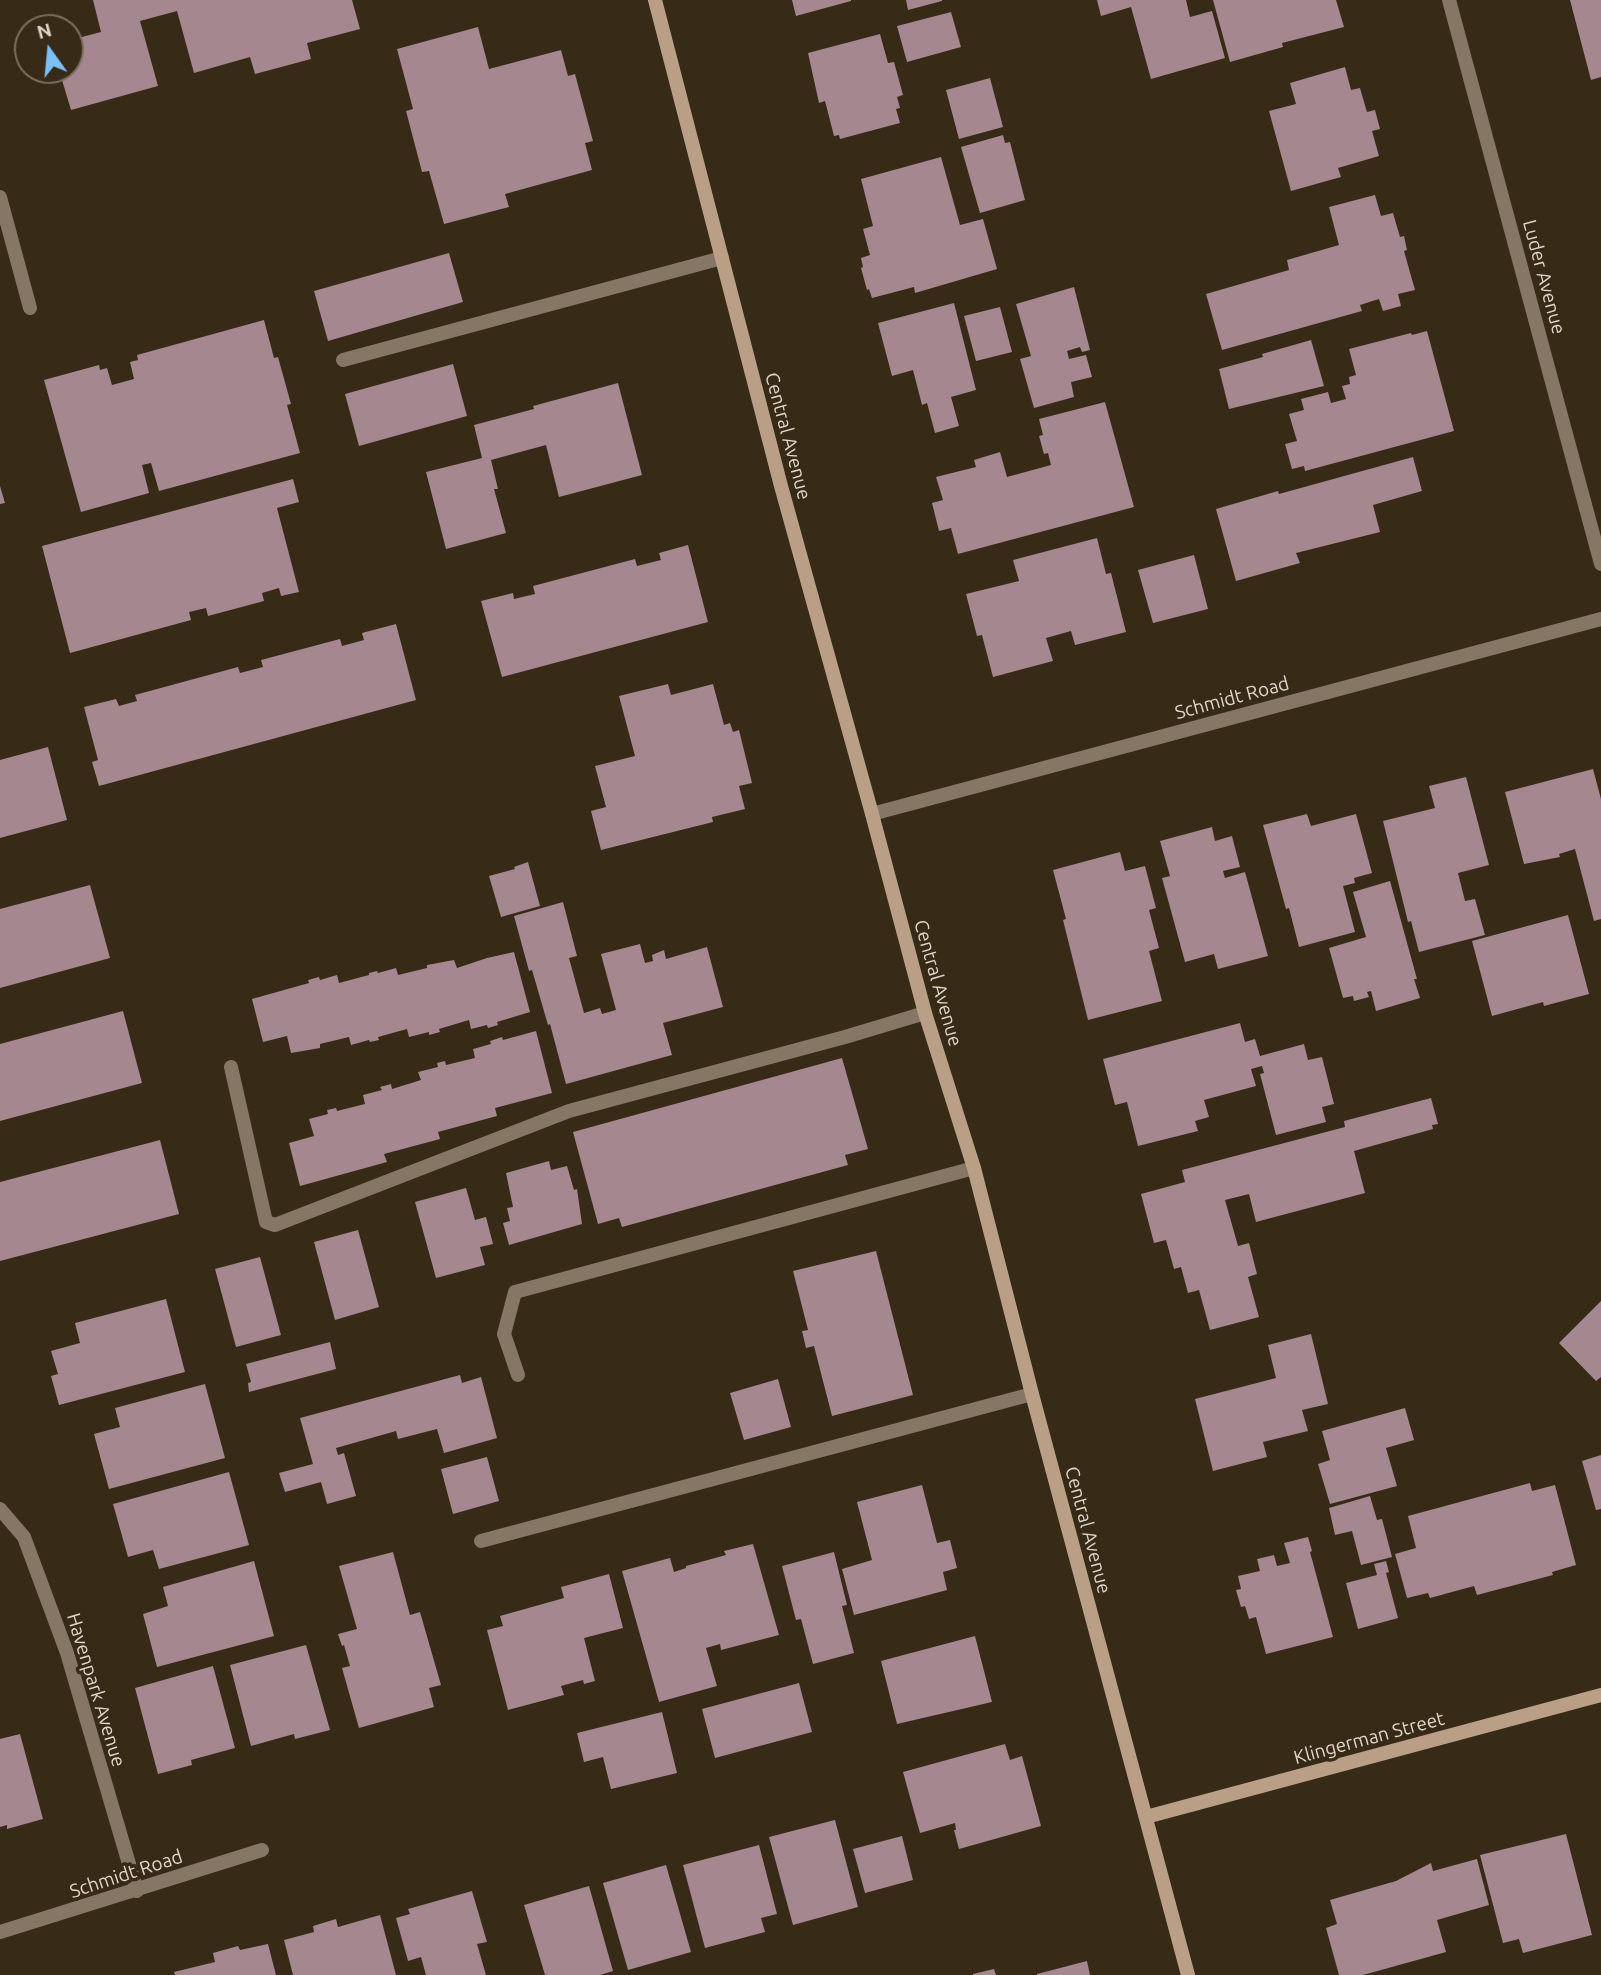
<!DOCTYPE html>
<style>
body{margin:0}
#map{position:relative;width:1601px;height:1975px;overflow:hidden;background:#372a16;font-family:Ubuntu,sans-serif}
canvas{display:block}
.north{position:absolute;left:14px;top:14px;width:70px;height:70px;box-sizing:border-box;background:#372a16;border:2px solid #7a6f5e;border-radius:50%;rotate:345deg;font-size:19px;font-weight:700;line-height:28px;text-align:center;color:#dfd7cb}
.north::after{content:'';display:block;margin:auto;width:24px;height:32px;background:#79bff8;clip-path:polygon(50% 0,100% 100%,50% 72%,0 100%)}
</style>
<div id="map">
<canvas width="1601" height="1975"></canvas>
<div class="north">N</div>
</div>
<script>
const ctx = document.querySelector('canvas').getContext('2d');
ctx.lineJoin = 'round';
function paint(path, color) { ctx.fillStyle = color; ctx.fill(path, 'evenodd'); }
function stroke(path, color, width, dash) { ctx.strokeStyle = color; ctx.lineWidth = width; ctx.lineCap = dash ? 'butt' : 'round'; ctx.setLineDash(dash || []); ctx.stroke(path); }
function write(font, color, halo, rows, align = 'center') {
  ctx.font = font + ' Ubuntu,sans-serif'; ctx.lineWidth = 7; ctx.setLineDash([]); ctx.textBaseline = 'middle'; ctx.strokeStyle = halo; ctx.fillStyle = color; for (const [text, x, y, turn = 0] of rows) {
    ctx.save(); ctx.translate(x, y); ctx.rotate((+turn || 0) * Math.PI / 180); ctx.textAlign = isNaN(turn) ? turn : align; if (halo) ctx.strokeText(text, 0, 0); ctx.fillText(text, 0, 0); ctx.restore();
  }
}
paint(new Path2D(`
 M93,0h259l8,29 -53,14 4,16 -56,15 -5,-17 -56,16 -17,-62 -37,10 18,65 -87,24 -12,-40h11v-30l31,-8z
 M792,0h59v1l-55,15z
 M906,0h36v1l-34,9z
 M1097,0h89l4,17 22,-6 13,47 -74,21 -20,-72 -30,9z
 M1213,0h123l8,27 -62,16 1,4 -53,15z
 M1570,0h31v77l-10,3z
 M951,12l10,35 -54,15 -10,-36z
 M478,27l11,42 72,-19 7,26 7,-2 18,67 -8,2 7,27 -87,24 4,13 -65,17 -15,-53 -7,1 -16,-61 7,-2 -16,-60z
 M880,34l8,29 6,-1 9,33 -6,2 3,11 -4,1 4,14 -60,16 -1,-4 -5,1 -9,-35 -6,2 -11,-50z
 M1345,67l6,23 9,-2 7,24 8,-2 5,19 -8,2 7,25 -41,12 3,9 -50,14 -22,-80 27,-7 -6,-21z
 M990,78l13,49 -44,12 -13,-49z
 M1003,135l2,8 5,-1 15,58 -45,13 -19,-66z
 M941,157l19,68 23,-6 14,50 -82,24 -1,-6 -42,11 -3,-9 -2,1 -6,-22 2,-1 -2,-9 9,-3 -7,-26 10,-3 -12,-47z
 M1375,195l6,21 12,-3 7,24 4,-1 3,14 -3,1 11,39 -17,4 3,12 -18,5 -4,-12 -19,6 2,6 -140,39 -16,-56 83,-24 -2,-10 52,-15 -10,-38z
 M449,253l14,49 -135,39 -14,-50z
 M1074,287l16,63 -8,2 -2,-5 -13,4 2,8 17,-4 6,22 -21,5 3,15 -40,11 -14,-49 11,-3 -15,-52z
 M954,303l22,87 -25,7 8,29 -24,7 -8,-30 -5,2 -9,-35 -21,6 -14,-53z
 M1000,307l12,45 -36,9 -12,-45z
 M264,320l10,38 4,-1 13,47 -4,1 13,48 -141,38 -8,-28 -9,2 7,28 -68,19 -37,-132 55,-15 1,5 7,-2 5,17 22,-6 -4,-17 8,-2 -1,-5z
 M1427,331l27,100 -149,40 -1,-5 -12,3 -7,-25 12,-3 -8,-27 15,-4 -3,-11 27,-7 3,11 15,-4 -4,-13 8,-2 -1,-7 7,-2 -7,-26 62,-16 1,2z
 M1311,340l13,46 -95,23 -10,-40 44,-12 -1,-3z
 M453,364l14,52 -108,30 -14,-52z
 M618,383l24,92 -83,22 -13,-52 -55,15 7,29h-4l12,44 -60,16 -20,-77 56,-14 -8,-33 60,-16 -1,-3z
 M1105,402l29,105 -176,47 -7,-26 -12,3 -7,-28 11,-3 -7,-23 40,-10 -2,-7 26,-8 7,25 44,-12 -3,-12 -4,1 -5,-18 4,-1 -4,-16z
 M1413,457l9,34 -49,14 7,27 -84,21 4,10 -64,18 -20,-72 62,-18 1,3z
 M293,479l6,23 -22,6 22,84 -18,4 -2,-8 -17,5 2,8 -56,15 -2,-8 -17,4 2,8 -121,33 -28,-107z
 M0,486l5,17 -5,1z
 M1097,538l9,36 5,-1 15,59 -51,13 -4,-14 -25,7 7,23 -60,16 -11,-42 -5,1 -11,-42 53,-13 -6,-21z
 M688,545l20,77 -206,55 -21,-76 32,-8 1,6 21,-5 -2,-8 102,-27 2,7 24,-6 -2,-7z
 M1194,555l14,54 -55,14 -15,-53z
 M396,624l20,76 -317,86 -7,-24 6,-2 -14,-53 32,-8 3,7 18,-5 -2,-6 103,-28 2,6 23,-6 -2,-7 79,-21 2,7 22,-6 -2,-7z
 M668,684l3,11 42,-11 11,41 6,-2 3,9 6,-2 13,53 -13,3 6,23 -33,8 1,5 -112,28 -10,-39 15,-4 -11,-41 40,-10 -16,-60z
 M48,747l19,73 -67,18v-78z
 M1593,769l8,30v120l-7,2 -19,-72 -16,5 1,3 -36,7 -19,-72z
 M1466,777l23,88 -31,8 7,28 10,-2 10,36 -66,17 -8,-31 -3,1 -25,-101 52,-13 -6,-22z
 M1307,814l4,12 45,-12 16,59 -18,5 1,5 -12,3 12,46 -56,15 -10,-39 -3,1 -23,-84z
 M1212,827l3,14 17,-5 8,31 -17,4 2,7 20,-6 23,84 -50,13 -4,-15 -29,8 -23,-84 8,-2 -10,-35z
 M1120,852l5,19 20,-5 11,42 -7,2 10,38 -10,3 13,50 -74,19 -25,-100 3,-1 -13,-49z
 M528,862l12,44 -39,11 -12,-41 26,-7 -1,-2z
 M1390,881l27,98h-3l6,19 -44,13 -5,-20 -4,1 2,5 -15,4 -1,-5 -10,2 -14,-50 37,-11 -13,-45z
 M90,885l20,73 -110,30v-79z
 M563,902l14,54 -8,2 15,55 16,-5 2,6 14,-4 -15,-56 39,-10 5,19 8,-2 -1,-6 12,-5 2,9 41,-12 16,60 -60,16 9,32 -106,29 -16,-60 -2,1 -16,-55 -3,1 -15,-55z
 M1568,915l21,79 -45,12 -1,-4 -51,14 -20,-75z
 M514,952l16,60 -33,10 1,3 -10,3 -1,-3 -16,4 -2,-9 -30,9 1,3 -11,3v-3l-20,5 -2,-8 -29,8 1,3 -9,2 -1,-2 -18,5 -2,-8 -29,7v4l-29,5 -4,-17 -24,6 -11,-43 57,-16 -1,-3 11,-3 1,3 17,-5 2,8 30,-8v-2l8,-2 1,2 18,-5 2,7 29,-7v-3l27,-5 3,8 30,-10z
 M123,1011l19,72 -142,38v-77z
 M1240,1023l5,19 10,-3 5,17 44,-12 4,16 14,-3 12,47 -12,3 4,15 -50,13 -16,-61 4,-1 -2,-7 -11,3 5,17 -52,14 5,17 -14,4 3,10 -60,15 -11,-44 -12,3 -12,-46z
 M536,1031l16,62 -57,15 2,8 -59,16 2,7 -56,15 3,8 -87,24 -11,-43 25,-7 -5,-17 19,-5 -1,-4 9,-2 1,3 28,-7 -2,-9 19,-5 -2,-3 11,-3 1,5 29,-9 -3,-8 20,-5 -1,-4 8,-2 1,4 29,-7 -2,-9 18,-5 -1,-3 12,-4 1,3z
 M842,1058l26,91 -23,6 3,10 -226,62 -3,-9 -21,6 -25,-92z
 M1431,1098l7,26 -6,1 1,4 -79,22 11,42 -109,29 -7,-28 -24,6 13,46 11,-3 8,31 -9,3 11,40 -49,13 -11,-40 -11,3 -7,-26 -7,2 -8,-29 -12,3 -13,-49 44,-12 -3,-12 163,-43 -1,-6z
 M160,1140l19,74 -179,47v-79z
 M549,1161l2,9 16,-4 7,24 3,-1 5,35 -73,21 -6,-22 7,-2 -3,-13 6,-1 -7,-34z
 M466,1188l9,32 11,-3 7,27 -13,3 5,18 -49,13 -21,-76z
 M358,1230l21,77 -44,13 -21,-78z
 M876,1251l37,144 -81,21 -18,-70 -8,2 -4,-17 6,-1 -15,-59z
 M260,1257l21,78 -45,12 -21,-78z
 M166,1299l19,73 -126,33 -8,-29 7,-2 -7,-23 29,-8 -5,-20z
 M1601,1301v76l-5,4 -37,-38z
 M1311,1334l17,70 -26,6 6,21 -45,11 4,15 -54,14 -18,-72 81,-21 -8,-33z
 M330,1342l6,27 -87,23 -1,-9 3,-1 -5,-18z
 M460,1375l2,8 19,-6 16,61 -53,15 -7,-24 -39,10 -2,-8 -60,17 2,7 6,-2 12,43 -29,8 -6,-22 -36,10 -6,-19 34,-9 -13,-46z
 M778,1379l13,48 -47,13 -14,-47z
 M205,1384l20,74 -116,31 -15,-55 26,-7 -5,-19z
 M1405,1408l9,32 -28,8 11,38 -67,18 -12,-40 12,-4 -8,-29z
 M1601,1455v54l-5,1 -14,-49z
 M487,1457l12,44 -46,13 -12,-45z
 M229,1472l20,73 -90,24 -6,-19 -25,7 -15,-53z
 M1530,1483l2,8 23,-6 21,80 -24,7 1,3 -76,20 -3,-9 -44,12 -2,-5 -21,5 -12,-44 21,-6 -8,-32z
 M922,1485l15,58 13,-3 7,28 -14,4 4,18 -93,25 -12,-46 30,-9 -15,-58z
 M1370,1496l7,24 5,-1 10,38 -31,8 -9,-34 -17,4 -6,-27z
 M1308,1537l4,14 -2,1 23,85 -67,17 -10,-37 -7,2 -4,-13 -4,1 -5,-17 5,-1 -3,-13 22,-5 -3,-12 17,-4 3,11 13,-3 -6,-20z
 M753,1544l26,91 -58,15 -1,-6 -14,4 11,38 -58,16 -37,-131 48,-13 4,14 12,-4v-2l40,-11 -2,-4z
 M393,1552l17,63 10,-3 21,73 -12,3 5,19 -75,21 -17,-60 8,-2 -6,-21 -2,1 -4,-12 19,-5 -18,-63z
 M834,1552l13,53 -5,1 12,47 -41,11 -12,-45 -5,1 -14,-54z
 M254,1561l20,75 -117,31 -14,-53 25,-8 -5,-19z
 M1386,1561l3,11 -3,1 12,45 -40,11 -12,-46 31,-8 -3,-11z
 M609,1574l14,54 -39,10 11,43 -11,3 -1,-4 -22,6 3,9 -56,15 -21,-80 16,-4 -3,-10 64,-18 -3,-11z
 M975,1636l17,66 -95,22 -16,-63z
 M306,1645l24,85 -35,9 -1,-5 -43,12 -21,-81z
 M213,1666l22,82 -44,12 1,5 -34,9 -23,-86z
 M799,1683l13,49 -97,26 -13,-49z
 M662,1712l15,61 -66,16 -8,-32 -19,5 -7,-29z
 M20,1734l23,85 -36,10v-4l-7,2v-88z
 M1005,1744l5,16 12,-4 19,70 -82,23 -5,-19h2l-1,-7 -35,10 -17,-61z
 M835,1820l23,87 -65,18 -24,-88z
 M1566,1834l26,101 -69,18 -4,-14 -16,4 -23,-88z
 M902,1836l11,44 -48,13 -12,-44z
 M759,1845l18,69 -16,4 4,14 -60,16 -22,-83z
 M1477,1859l12,46 -52,15 9,32 -83,23h-24l-13,-47 11,-4 -7,-24 66,-19 35,-18 2,8z
 M666,1865l25,87 -63,18 -25,-87z
 M589,1886l24,85 -13,4h-55l-21,-70z
 M472,1891l15,51 -10,2 9,31h-60l-5,-18 -13,4 -12,-43 14,-4 -2,-5z
 M380,1915l16,60h-103l-9,-35 30,-8 -1,-6 23,-7 2,8z
 M268,1944l8,31h-101l-1,-3 41,-10 -2,-9 25,-7 2,4z
 M1087,1961l3,14h-53v-1z
 M994,1969l2,6h-23v-1z`), '#a4878f');
stroke(new Path2D(`
 M0,197l30,111
 M343,360l379,-102
 M231,1067l35,155 9,3 294,-114 276,-74 80,-24
 M518,1375l-14,-41 11,-42 459,-124
 M481,1541l551,-147`), '#867666', 14);
stroke(new Path2D(`
 M1449,0l152,564
 M872,814l729,-195
 M0,1509l24,28 43,116 70,238
 M0,1932l262,-82`), '#867666', 14);
stroke(new Path2D(`
 M655,0l126,486 91,328 53,199 49,155 58,226 156,581
 M1146,1817l455,-122`), '#b99f86', 14);
write('19px', '#dfd7cb', '#372a16', [
 ["Luder Avenue",1544,277,75],
 ["Central Avenue",788,436,75],
 ["Schmidt Road",1232,698,-15],
 ["Central Avenue",938,983,74],
 ["Central Avenue",1088,1530,75],
 ["Havenpark Avenue",96,1690,73],
 ["Klingerman Street",1369,1738,-15],
 ["Schmidt Road",126,1874,-18]
]);
</script>
